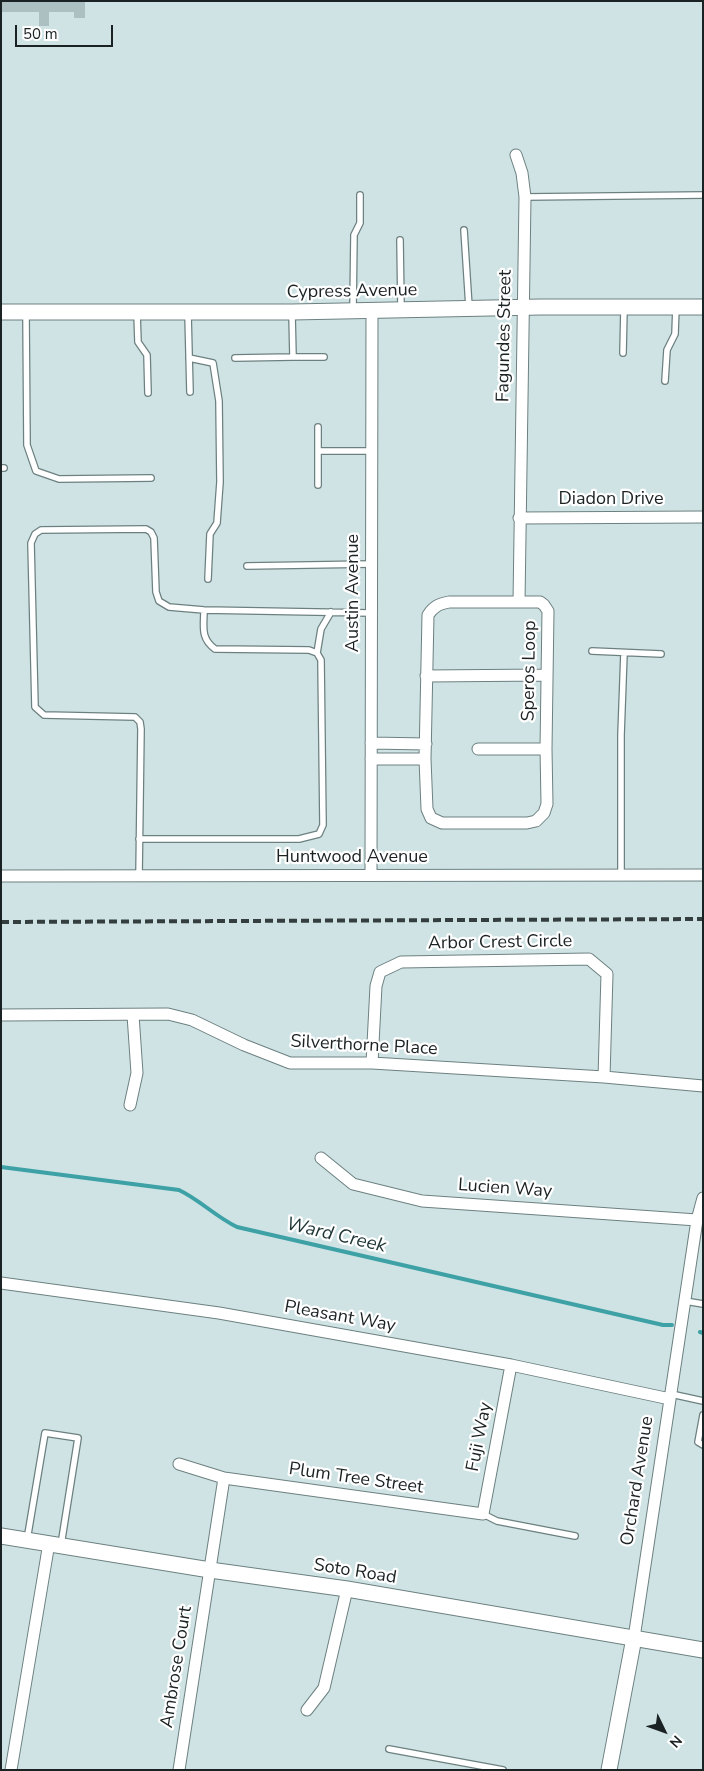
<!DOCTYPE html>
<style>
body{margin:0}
#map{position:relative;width:704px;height:1771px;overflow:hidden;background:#cfe3e4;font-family:"Nunito Sans",sans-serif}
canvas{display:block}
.frame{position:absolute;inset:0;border:2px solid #1b2223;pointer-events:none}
.north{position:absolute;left:639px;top:1706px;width:50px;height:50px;-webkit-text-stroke:4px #fff;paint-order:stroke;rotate:132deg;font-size:14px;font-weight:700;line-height:20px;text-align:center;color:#1b2223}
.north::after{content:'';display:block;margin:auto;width:18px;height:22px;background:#1b2223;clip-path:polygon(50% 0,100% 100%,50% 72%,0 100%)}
.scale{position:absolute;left:15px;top:25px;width:98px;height:22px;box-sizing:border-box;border:2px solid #1b2223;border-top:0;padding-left:6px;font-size:15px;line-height:18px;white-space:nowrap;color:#1b2223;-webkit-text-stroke:4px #fff;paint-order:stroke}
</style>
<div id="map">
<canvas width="704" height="1771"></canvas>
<div class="frame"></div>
<div class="north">N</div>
<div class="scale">50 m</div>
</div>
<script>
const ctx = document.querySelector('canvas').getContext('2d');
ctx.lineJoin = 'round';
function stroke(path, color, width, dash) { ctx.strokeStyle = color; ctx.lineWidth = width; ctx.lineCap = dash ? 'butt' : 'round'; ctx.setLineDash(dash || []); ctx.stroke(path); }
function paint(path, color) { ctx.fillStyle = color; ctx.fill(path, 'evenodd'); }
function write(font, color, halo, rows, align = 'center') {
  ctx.font = font + ' "Nunito Sans",sans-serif'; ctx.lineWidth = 4.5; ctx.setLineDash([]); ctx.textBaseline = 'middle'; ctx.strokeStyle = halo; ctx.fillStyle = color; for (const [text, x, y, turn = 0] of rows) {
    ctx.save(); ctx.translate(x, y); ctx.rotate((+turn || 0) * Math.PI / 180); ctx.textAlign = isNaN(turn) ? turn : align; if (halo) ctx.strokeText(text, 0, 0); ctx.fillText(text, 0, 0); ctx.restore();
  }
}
stroke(new Path2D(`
 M1,1167l178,23c21,10 37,27 58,37l426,98h9
 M700,1332l3,1`), '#3da1a6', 4);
paint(new Path2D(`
 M1,1h84v17h-11v-6h-25v14h-10v-14h-38z`), '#acc0c1');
const lane = new Path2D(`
 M525,197l178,-2
 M464,230l5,77
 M400,240l1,68
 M353,309l1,-74 6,-12v-28
 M137,313l1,29 9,13 1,38
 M26,314l1,131 9,26 23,8 92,-1
 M188,314l2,78
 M292,314l1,43h31
 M623,353l1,-44
 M189,358l24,5 6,38 1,81 -3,41 -7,11 -2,45
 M235,358l58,-1
 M665,381l2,-31 8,-16 1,-27
 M318,451h54
 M1,468h3
 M318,485v-58
 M247,566l125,-2
 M592,651l69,3
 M317,653l4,-24 10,-17
 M139,839h160l20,-5 4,-9 -2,-165 -4,-7 -8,-3 -94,-1c-15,-11 -11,-23 -11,-39
 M621,875v-140l3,-82
 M139,876l2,-147 -1,-7 -5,-5 -91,-2 -9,-8 -4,-164 4,-9 6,-4 105,-1 5,3 3,6 2,54 3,9 10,6 35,3 167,3
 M685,1301l18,3
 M671,1394l32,7
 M703,1415l-5,27 5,3
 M483,1514l14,7 78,15
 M27,1540l18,-107 33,5 -17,107
 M389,1749l114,21`);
const street = new Path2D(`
 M516,155l6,18 3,24 -6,405
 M519,518l184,-1
 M449,602h91l4,3 4,6 -2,138 1,55 -3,9 -8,8 -9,2h-85l-11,-5 -4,-9 -2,-50 3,-144c6,-9 11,-11 21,-13z
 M426,676l121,-1
 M371,743l55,1
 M478,749h68
 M371,759h54
 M371,875l1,-564
 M1,876l702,-1
 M1,1015l167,-1 24,6 52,25 46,18h82l232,14 99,9
 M372,1063l4,-77 4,-14 21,-10 188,-3 18,15 -3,103
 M130,1105l7,-32 -4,-58
 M321,1158l32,26 69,17 275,19
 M1,1283l218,30 292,52 159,34
 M179,1464l45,14 259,36 28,-149
 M634,1638l63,-418 6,-22
 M307,1710l17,-22 23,-99
 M11,1770l38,-227
 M179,1770l45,-292`);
const secondary = new Path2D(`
 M1,312h291l249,-5h162
 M1,1536l209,34 137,19 356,61
 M609,1770l25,-132`);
stroke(lane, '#6d8080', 8);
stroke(street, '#6d8080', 13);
stroke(secondary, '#6d8080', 17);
stroke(lane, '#fff', 5.5);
stroke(street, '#fff', 11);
stroke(secondary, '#fff', 15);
stroke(new Path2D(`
 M1,922l702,-3`), '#353e3f', 4, [8, 4]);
write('18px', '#1b2223', '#fff', [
 ["Cypress Avenue",352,292,-1],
 ["Fagundes Street",505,336,-89],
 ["Diadon Drive",611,500],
 ["Austin Avenue",354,593,-90],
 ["Speros Loop",530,671,-89],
 ["Huntwood Avenue",352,858],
 ["Arbor Crest Circle",500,943,-1],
 ["Silverthorne Place",364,1046,3],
 ["Lucien Way",505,1189,4],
 ["Pleasant Way",340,1317,10],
 ["Fuji Way",480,1437,-79],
 ["Plum Tree Street",356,1479,8],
 ["Orchard Avenue",638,1481,-81],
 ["Soto Road",355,1572,9],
 ["Ambrose Court",177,1667,-81]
]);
write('italic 19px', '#1d3435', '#fff', [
 ["Ward Creek",336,1236,13]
]);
</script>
